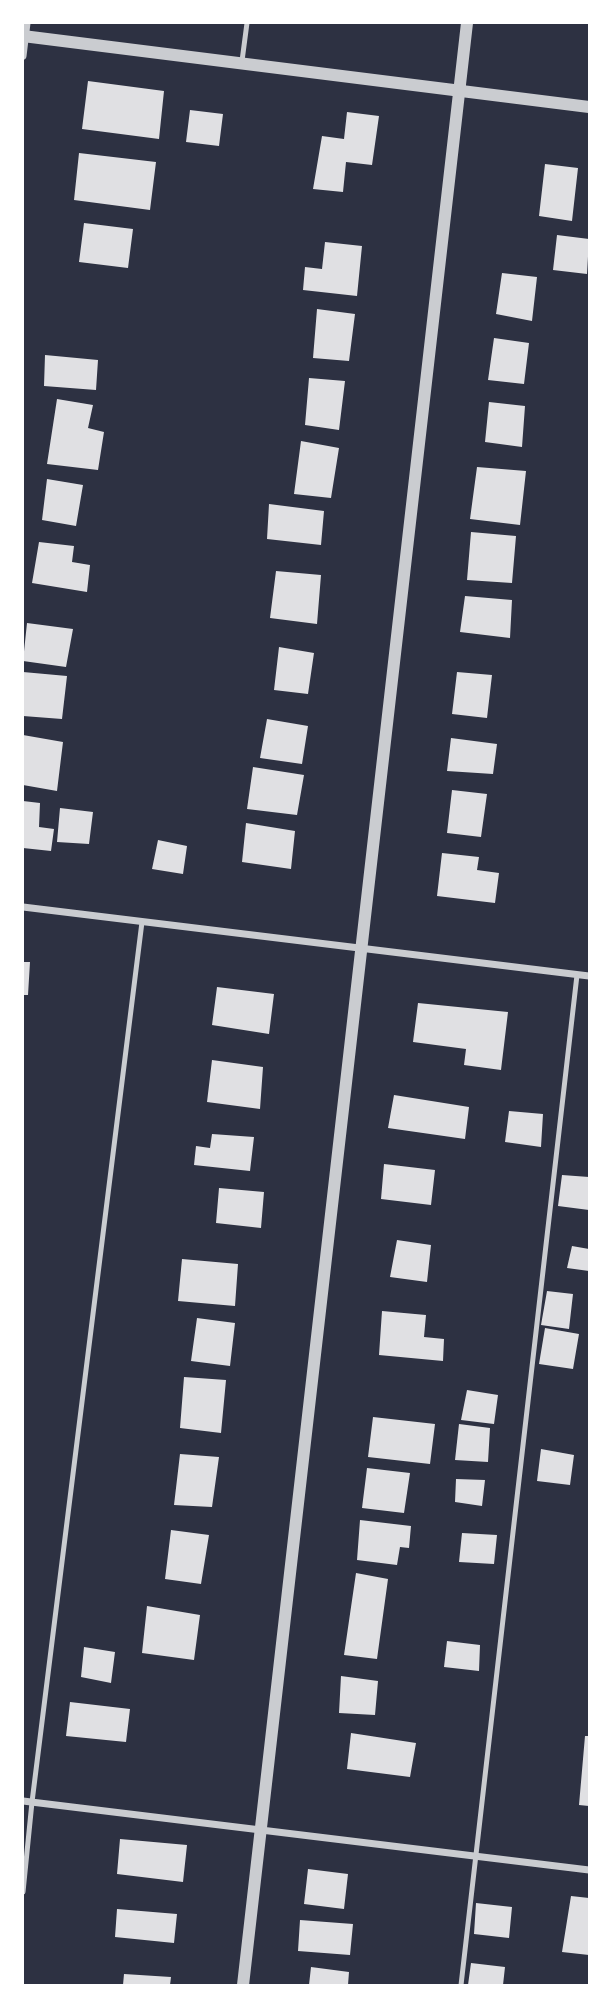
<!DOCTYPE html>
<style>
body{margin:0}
#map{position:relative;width:612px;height:2008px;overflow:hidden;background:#2d3142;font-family:Manrope,sans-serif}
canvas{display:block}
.frame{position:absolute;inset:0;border:24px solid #fff;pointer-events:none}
</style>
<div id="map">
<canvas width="612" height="2008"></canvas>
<div class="frame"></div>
</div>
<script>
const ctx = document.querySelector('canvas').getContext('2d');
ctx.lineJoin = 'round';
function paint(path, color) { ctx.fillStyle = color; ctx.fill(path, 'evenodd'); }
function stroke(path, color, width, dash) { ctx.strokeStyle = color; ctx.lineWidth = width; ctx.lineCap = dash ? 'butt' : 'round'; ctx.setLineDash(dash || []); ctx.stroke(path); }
paint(new Path2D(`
 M88,81l76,10 -5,48 -77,-10z
 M190,110l33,4 -4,32 -33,-4z
 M347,112l32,4 -7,49 -26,-3 -3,30 -30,-3 9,-53 22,3z
 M79,153l77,9 -6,48 -76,-10z
 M545,164l33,4 -6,53 -33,-5z
 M84,223l49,6 -5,39 -49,-6z
 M557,235l32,4 -2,35 -34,-4z
 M325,242l37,4 -5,50 -54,-6 2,-23 17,2z
 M502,273l35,4 -5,44 -36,-7z
 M317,309l38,5 -6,47 -36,-3z
 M494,338l35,5 -5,41 -36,-4z
 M45,355l53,5 -2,30 -52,-4z
 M309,378l36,3 -6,49 -34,-5z
 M57,399l36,6 -5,23 16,4 -6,38 -51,-6z
 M489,402l36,4 -3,41 -37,-5z
 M301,441l38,7 -8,50 -37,-4z
 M477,467l49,4 -6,54 -50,-6z
 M47,479l36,6 -7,41 -34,-6z
 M269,504l55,7 -3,34 -54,-6z
 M471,532l45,4 -4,47 -45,-3z
 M39,542l35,4 -2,16 18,3 -3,27 -55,-9z
 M276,571l45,4 -4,49 -47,-6z
 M465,596l47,4 -2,38 -50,-6z
 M27,623l46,6 -7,38 -43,-6z
 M279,647l35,6 -6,41 -34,-4z
 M23,672l44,4 -5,43 -39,-3z
 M457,672l35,3 -5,43 -35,-4z
 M267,719l41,7 -6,38 -42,-6z
 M23,735l40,7 -6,49 -34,-6z
 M451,738l46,6 -4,30 -46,-3z
 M253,767l51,8 -7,40 -50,-6z
 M452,790l35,4 -6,43 -34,-4z
 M23,801l17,2 -1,24 15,2 -3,22 -28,-3z
 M60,808l33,4 -4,32 -32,-2z
 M246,823l49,8 -4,38 -49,-7z
 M158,840l29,6 -4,28 -31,-5z
 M442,853l37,4 -2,13 22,3 -4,30 -58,-7z
 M23,962h7l-2,33h-5z
 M217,987l57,7 -5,40 -57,-9z
 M418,1003l90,9 -7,58 -37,-5 2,-16 -53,-7z
 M212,1060l51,7 -3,42 -53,-7z
 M394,1095l75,12 -4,32 -77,-11z
 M509,1111l34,3 -2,33 -36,-5z
 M212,1134l42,3 -4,34 -56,-6 2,-19 14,2z
 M384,1164l51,6 -4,35 -50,-6z
 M562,1175l27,2v33l-31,-4z
 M219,1188l45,4 -3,36 -45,-5z
 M397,1240l34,5 -4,37 -37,-5z
 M572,1246l17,3v22l-22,-3z
 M182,1259l56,5 -3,42 -57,-5z
 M547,1291l26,3 -4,35 -28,-4z
 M382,1311l44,4 -2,22 20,2 -1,22 -64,-6z
 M197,1318l38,5 -5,43 -39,-5z
 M545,1328l34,6 -6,35 -34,-5z
 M184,1377l42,3 -5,53 -41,-5z
 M467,1390l31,5 -4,29 -33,-4z
 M373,1417l62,7 -5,40 -62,-7z
 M459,1424l31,4 -2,34 -33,-2z
 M541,1449l33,6 -4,30 -33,-4z
 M180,1454l39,3 -7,50 -38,-2z
 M367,1468l43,5 -6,40 -42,-5z
 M456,1479l29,1 -3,26 -27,-4z
 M360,1520l51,6 -2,22 -9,-1 -3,18 -40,-5z
 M171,1530l38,5 -8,49 -36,-5z
 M462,1533l35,2 -3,29 -35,-2z
 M356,1573l32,6 -11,80 -33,-4z
 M147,1606l53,9 -6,45 -52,-7z
 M447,1641l33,4 -1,26 -35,-4z
 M84,1647l31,5 -4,31 -30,-6z
 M341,1676l37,5 -3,34 -36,-2z
 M70,1702l60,7 -4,33 -60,-6z
 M351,1733l65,10 -6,34 -63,-8z
 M585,1736h4v70l-10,-1z
 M120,1839l67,6 -4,37 -66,-8z
 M308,1869l40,5 -4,35 -40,-5z
 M571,1896l18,2v57l-27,-3z
 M476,1903l36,4 -3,31 -35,-4z
 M117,1909l60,5 -3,29 -59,-6z
 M300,1920l53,4 -3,31 -52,-4z
 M471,1963l34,4 -2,18h-35z
 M311,1967l38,5 -1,13h-39z
 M124,1974l47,3 -1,8h-47z`), '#e0e0e3');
stroke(new Path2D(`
 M242,61l5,-38
 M23,1892l9,-90 110,-880
 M461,1985l116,-1010`), '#caccd0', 5);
stroke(new Path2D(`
 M23,56l4,-33
 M23,907l566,69
 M23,1801l566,69`), '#caccd0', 7);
stroke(new Path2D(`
 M23,36l566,71
 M243,1985l224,-1962`), '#caccd0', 12);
</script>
